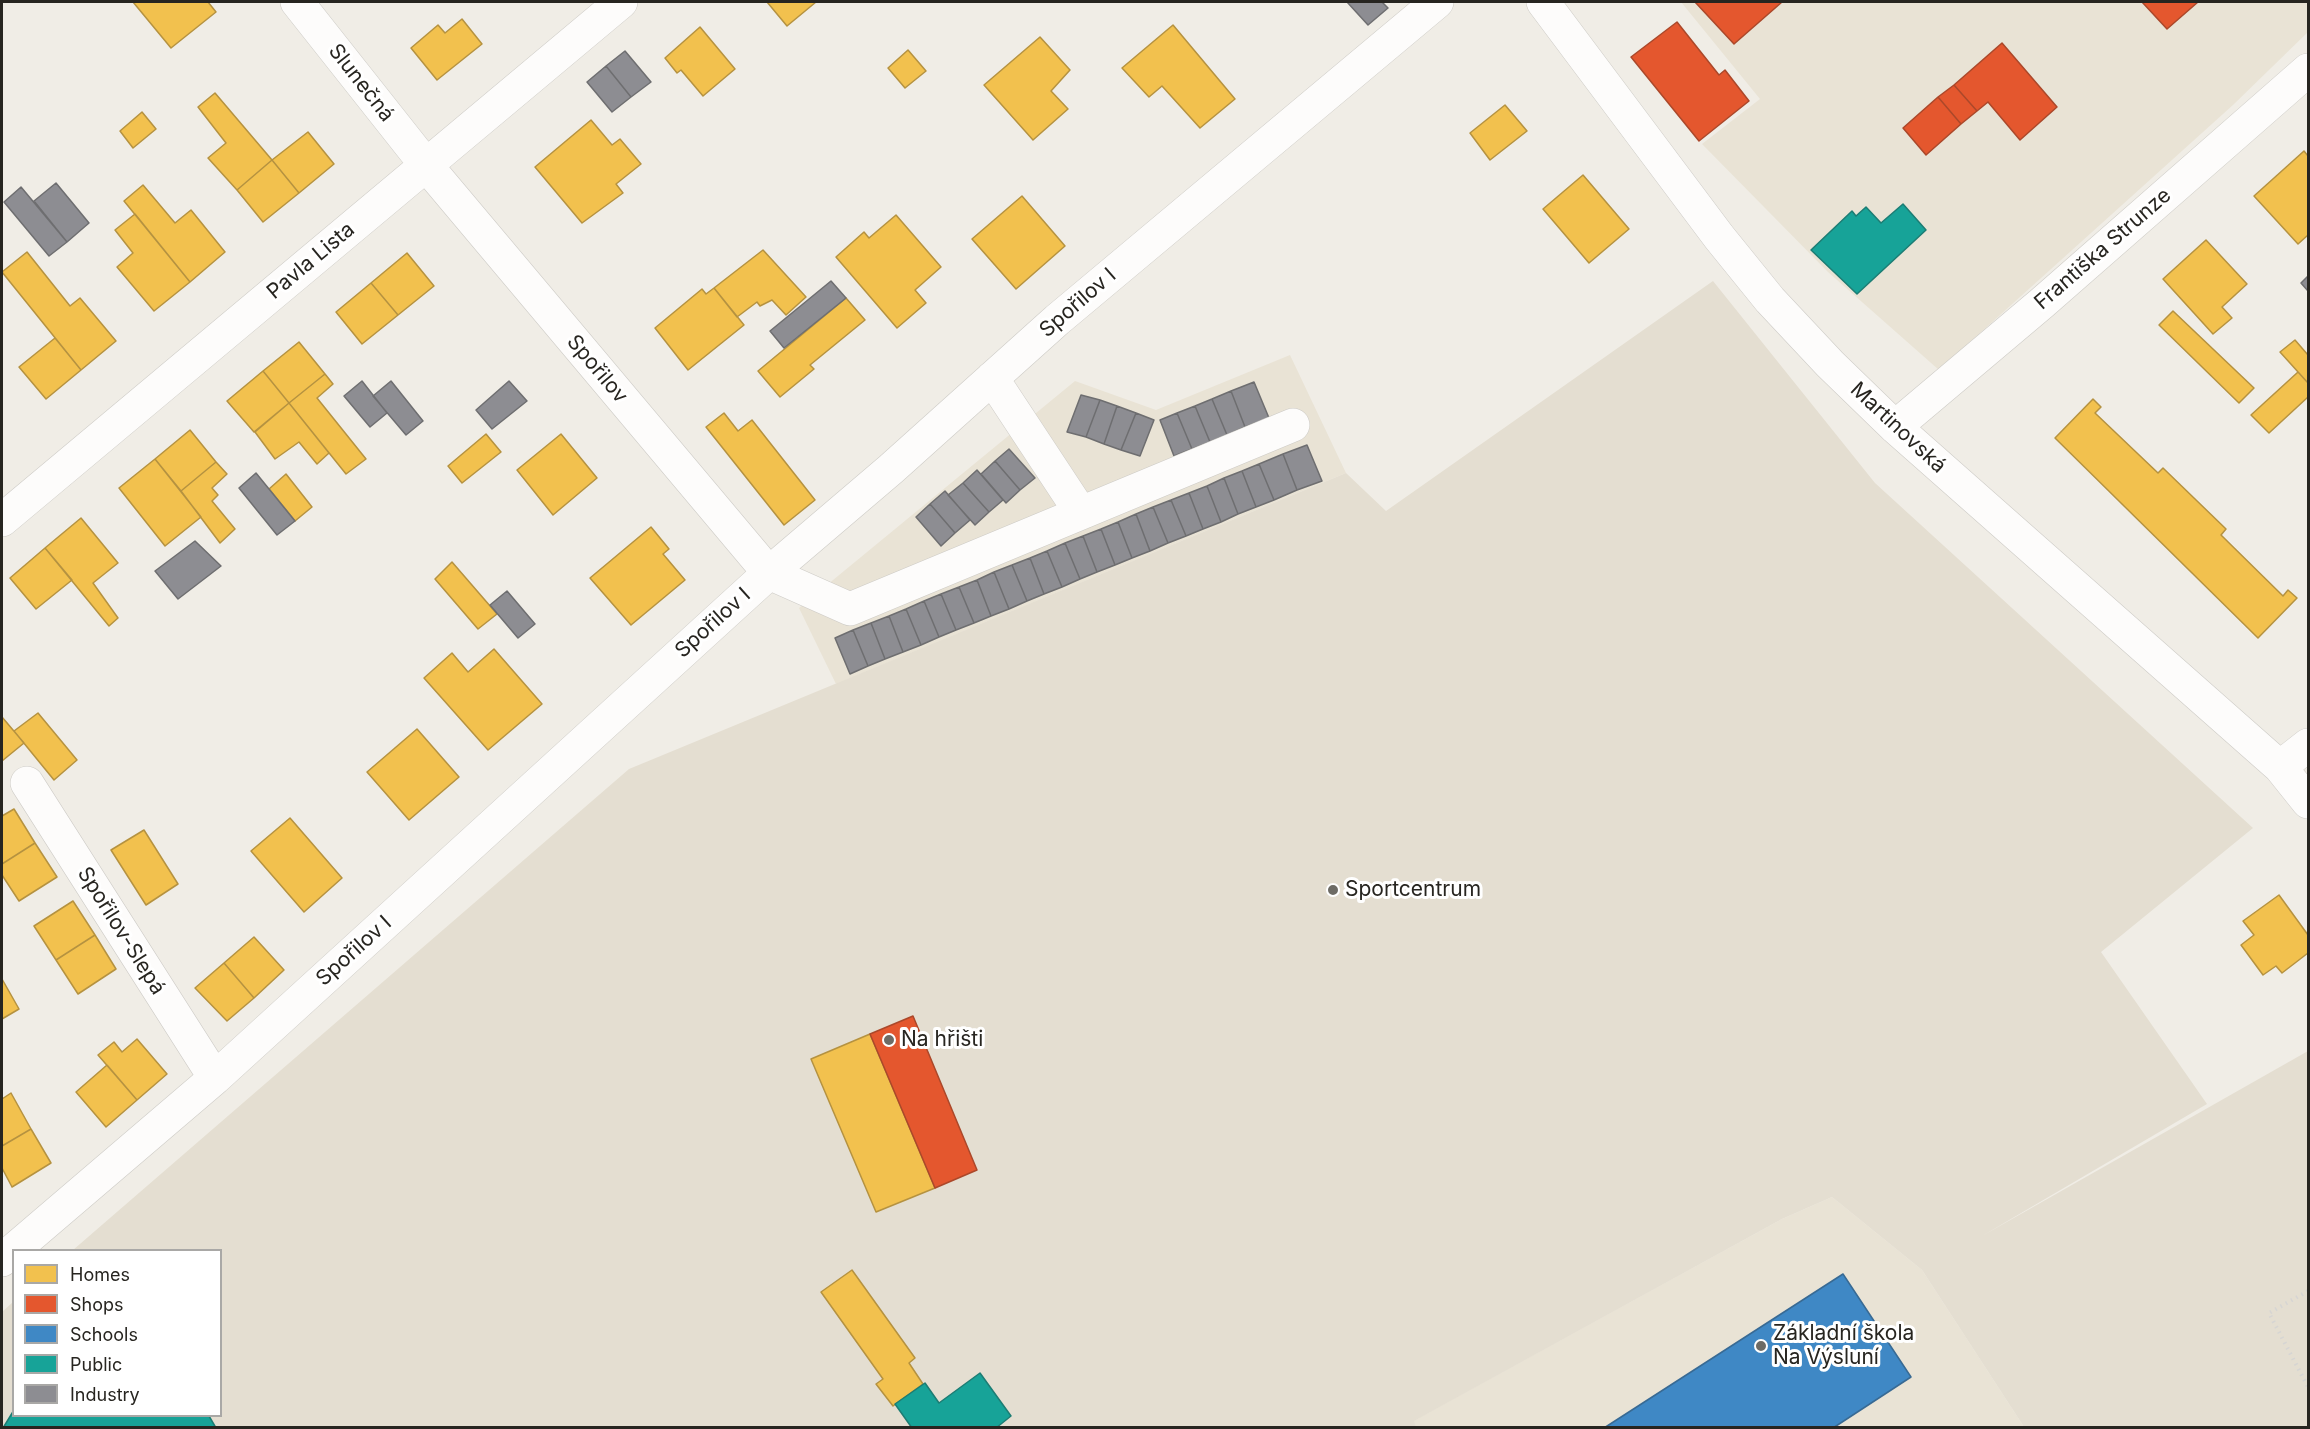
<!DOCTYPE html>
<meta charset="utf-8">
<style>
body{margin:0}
#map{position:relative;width:2310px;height:1429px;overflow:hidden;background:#f0ede6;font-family:Inter,sans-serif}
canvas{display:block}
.frame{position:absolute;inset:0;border:3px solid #272520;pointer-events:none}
.legend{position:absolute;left:12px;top:1249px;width:210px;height:168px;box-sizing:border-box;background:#fff;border:2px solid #a9a8a6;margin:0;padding:8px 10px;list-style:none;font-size:18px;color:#272520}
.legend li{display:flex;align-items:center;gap:12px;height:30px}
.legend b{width:30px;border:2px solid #a9a8a6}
</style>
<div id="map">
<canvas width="2310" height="1429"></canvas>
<div class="frame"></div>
<ul class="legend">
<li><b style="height:16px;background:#f2c14e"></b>Homes</li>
<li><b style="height:16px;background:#e4572e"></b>Shops</li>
<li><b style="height:16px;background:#3f88c5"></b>Schools</li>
<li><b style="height:16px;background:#17a398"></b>Public</li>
<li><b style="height:16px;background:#8d8d92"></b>Industry</li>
</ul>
</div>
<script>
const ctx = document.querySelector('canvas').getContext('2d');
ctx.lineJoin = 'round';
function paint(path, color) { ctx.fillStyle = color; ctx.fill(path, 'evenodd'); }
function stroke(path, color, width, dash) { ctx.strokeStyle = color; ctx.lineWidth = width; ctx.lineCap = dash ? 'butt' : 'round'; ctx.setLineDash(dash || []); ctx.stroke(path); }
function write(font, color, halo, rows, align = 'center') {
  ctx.font = font + ' Inter,sans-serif'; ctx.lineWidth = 6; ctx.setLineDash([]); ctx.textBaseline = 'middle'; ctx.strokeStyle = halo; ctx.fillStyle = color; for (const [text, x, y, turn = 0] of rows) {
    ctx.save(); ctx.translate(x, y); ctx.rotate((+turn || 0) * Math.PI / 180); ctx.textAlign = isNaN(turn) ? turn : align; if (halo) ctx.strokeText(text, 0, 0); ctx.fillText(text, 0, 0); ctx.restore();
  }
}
paint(new Path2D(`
 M1681,2h627v30l-75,73 -294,265 -111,-98 -126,-128 58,-45z
 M1290,355l56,118 -510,211 -37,-76 276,-227 81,29z
 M1832,1197l90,73 102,157 -608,1 -3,-7 369,-202z`), '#e9e3d5');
paint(new Path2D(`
 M1713,281l162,202 378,345 -152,124 106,152 -225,132 326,-185v376h-284l-102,-157 -90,-73 -50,22 -368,202 2,6h-1414v-115l11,-10 1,114h206v-166h-147l556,-481 717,-296 40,38z`), '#e4ded1');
const homes = new Path2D(`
 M133,2h75l8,10 -45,36z
 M767,2h49l-29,24z
 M462,19l20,25 -45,36 -26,-32 27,-23 7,8z
 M1173,25l62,74 -35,29 -38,-42 -13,11 -27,-29z
 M700,27l35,42 -32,27 -22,-26 -4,3 -12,-15z
 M1040,37l30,33 -19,21 17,18 -35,31 -49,-55z
 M908,50l18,21 -21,17 -17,-20z
 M215,93l57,67 -35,30 -29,-32 18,-15 -28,-36z
 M1505,105l22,26 -37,29 -20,-27z
 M142,112l14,17 -23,19 -13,-17z
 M591,120l21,25 8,-6 21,25 -25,20 7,9 -41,30 -47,-56z
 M308,132l26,32 -35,29 -27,-33z
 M2304,151l4,5v79l-10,9 -44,-48z
 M272,160l27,33 -36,29 -26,-32z
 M1583,175l46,54 -40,34 -46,-54z
 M143,185l32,38 16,-13 34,42 -35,30 -66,-81z
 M1022,196l43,50 -49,43 -44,-50z
 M135,214l55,68 -36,29 -37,-44 16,-14 -18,-23z
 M896,215l45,52 -26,23 11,13 -29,25 -61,-71 28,-25 5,6z
 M2206,240l41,44 -25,23 10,11 -19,16 -50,-55z
 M763,250l43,47 -20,18 -14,-15 -12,6 -3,-4 -20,15 -23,-29z
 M27,252l43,54 10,-8 36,43 -35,29 -79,-98z
 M407,253l27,33 -36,29 -27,-32z
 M371,283l27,32 -36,29 -26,-32z
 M714,288l30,37 -56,45 -33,-42 47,-39 4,5z
 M846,298l19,22 -55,45 4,4 -34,28 -22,-26z
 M2173,311l81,77 -15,15 -80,-78z
 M55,338l26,32 -35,29 -27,-32z
 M2295,340l13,15v28l-28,-31z
 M299,342l26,32 -36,29 -26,-32z
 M263,371l26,32 -35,29 -27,-31z
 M2298,372l10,11v14l-39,36 -18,-18z
 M325,374l8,10 -16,14 49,61 -20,15 -57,-71z
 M2093,399l8,8 -6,6 63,60 5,-5 63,61 -5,6 62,61 5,-6 9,8 -39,40 -203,-200z
 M289,403l40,50 -12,11 -18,-22 -24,17 -20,-27z
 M724,413l14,18 14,-11 63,80 -31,25 -78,-98z
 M190,430l26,32 -35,29 -26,-32z
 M486,434l15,18 -39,31 -14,-17z
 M561,434l36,44 -44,37 -36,-45z
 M155,459l46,58 -36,29 -46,-58z
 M216,462l11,12 -15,14 6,7 -6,6 23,28 -15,14 -39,-52z
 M286,474l26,33 -17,14 -26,-32z
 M81,518l37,45 -25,20 25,35 -9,8 -64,-78z
 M651,527l18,22 -6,5 22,26 -54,45 -41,-47z
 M45,548l27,32 -36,29 -26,-31z
 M452,562l45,52 -19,15 -43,-50z
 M494,649l48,55 -54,46 -64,-72 28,-25 16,19z
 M38,713l39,47 -23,20 -40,-49z
 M2,717l22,26 -22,18z
 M417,729l42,48 -50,43 -42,-48z
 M14,809l21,34 -33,21v-48z
 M290,818l52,60 -38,34 -53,-61z
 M144,830l34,54 -32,21 -35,-55z
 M35,843l22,34 -38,24 -17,-26v-11z
 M2279,895l29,40v18l-26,20 -6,-7 -13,9 -22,-30 13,-10 -11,-14z
 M73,901l22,34 -39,25 -22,-34z
 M95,935l21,34 -38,25 -22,-34z
 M254,937l30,33 -30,28 -30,-35z
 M224,963l30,35 -27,23 -32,-33z
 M2,979l17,30 -17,10z
 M870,1034l65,154 -59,24 -65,-153z
 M137,1039l30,35 -30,26 -39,-45 16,-13 8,10z
 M107,1065l30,35 -31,27 -30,-35z
 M11,1093l20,36 -29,17v-47z
 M31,1129l20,34 -39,24 -10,-19v-22z
 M852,1270l63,88 -6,5 14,21 -30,22 -17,-22 7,-5 -62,-87z`);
paint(homes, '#f2c14e');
stroke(homes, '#b59240', 1.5);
const shops = new Path2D(`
 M1695,2h87l-48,42z
 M2142,2h56l-31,27z
 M1677,22l42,53 6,-5 24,31 -50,40 -68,-84z
 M2002,43l55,64 -37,33 -32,-38 -11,9 -23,-26z
 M1954,85l23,26 -16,13 -23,-27z
 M1938,97l23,27 -35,31 -23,-27z
 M913,1016l64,154 -42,18 -65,-154z`);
paint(shops, '#e4572e');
stroke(shops, '#ab482a', 1.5);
const schools = new Path2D(`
 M1843,1274l68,103 -78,51h-229z`);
paint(schools, '#3f88c5');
stroke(schools, '#386a94', 1.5);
const public = new Path2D(`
 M1903,204l23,26 -69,64 -46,-44 41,-39 4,5 10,-9 15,16z
 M980,1373l31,43 -15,12h-84l-17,-24 30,-21 14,20z
 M14,1410v6h195l7,12h-213z`);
paint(public, '#17a398');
stroke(public, '#1c7d74', 1.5);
const industry = new Path2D(`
 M1347,2h35l6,6 -20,17z
 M625,51l26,31 -20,15 -25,-31z
 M606,66l25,31 -19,15 -25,-30z
 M56,183l33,40 -22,19 -33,-41z
 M21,187l46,55 -18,14 -45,-54z
 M2308,276v15l-7,-8z
 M831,281l15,17 -62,50 -14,-17z
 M362,381l25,32 -17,14 -26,-31z
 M391,381l32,40 -17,14 -33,-39z
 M509,381l18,20 -35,28 -16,-19z
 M1254,382l15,36 -24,9 -14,-36z
 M1231,391l14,36 -18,8 -15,-36z
 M1081,395l19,5 -14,37 -19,-5z
 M1212,399l15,36 -17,7 -15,-36z
 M1100,400l17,6 -13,38 -18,-7z
 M1117,406l19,7 -15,37 -17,-6z
 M1195,406l15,36 -18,7 -15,-36z
 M1136,413l18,7 -14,36 -19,-6z
 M1177,413l15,36 -18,7 -14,-36z
 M1307,445l15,36 -25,9 -14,-36z
 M1009,449l26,29 -15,12 -25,-29z
 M1283,454l14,36 -23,10 -15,-36z
 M995,461l25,29 -14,13 -25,-29z
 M1259,464l15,36 -18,7 -14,-36z
 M977,470l26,30 -14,12 -26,-29z
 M1242,471l14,36 -18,7 -14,-36z
 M256,473l39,48 -18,14 -38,-47z
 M1224,478l14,36 -17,8 -14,-36z
 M963,483l26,29 -14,13 -27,-30z
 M1207,486l14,36 -18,7 -14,-36z
 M945,491l25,29 -15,13 -25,-29z
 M1189,493l14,36 -17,7 -15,-36z
 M1171,500l15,36 -18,7 -15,-36z
 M930,504l25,29 -14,13 -25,-29z
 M1153,507l15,36 -18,8 -14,-37z
 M1136,514l14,37 -18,7 -14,-36z
 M1118,522l14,36 -17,7 -14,-36z
 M1101,529l14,36 -18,7 -14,-36z
 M1083,536l14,36 -17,7 -15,-36z
 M195,541l26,25 -43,33 -23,-28z
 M1065,543l15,36 -18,8 -15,-36z
 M1047,551l15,36 -18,7 -14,-36z
 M1030,558l14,36 -17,7 -15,-36z
 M1012,565l15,36 -18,8 -15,-37z
 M994,572l15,37 -18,7 -14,-36z
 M977,580l14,36 -17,7 -15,-36z
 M959,587l15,36 -18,7 -15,-36z
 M507,591l28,33 -17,14 -28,-33z
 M941,594l15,36 -17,7 -15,-36z
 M924,601l15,36 -18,8 -15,-36z
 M906,609l15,36 -18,7 -14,-36z
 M889,616l14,36 -18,7 -14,-36z
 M871,623l14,36 -17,7 -15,-36z
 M853,630l15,36 -18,8 -15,-36z`);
paint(industry, '#8d8d92');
stroke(industry, '#6e6e70', 1.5);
const minor = new Path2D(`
 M297,2l129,163 343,408 81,36 443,-184
 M1543,2l176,235 51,63 60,64 65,63 385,340 28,35
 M992,378l89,135
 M1895,427l147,-124 266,-233
 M2,520l619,-518
 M2280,767l28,-22
 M27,783l188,295
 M2,1260l213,-182 554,-505 122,-104 166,-149 380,-318`);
stroke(minor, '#cdcbc6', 34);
stroke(new Path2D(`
 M2308,1291l-39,22 39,74`), '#d6d5d3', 4, [1.5, 4.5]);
stroke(minor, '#fdfcfb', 33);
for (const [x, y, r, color] of [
 [1333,890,6,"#6d6b65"],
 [889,1040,6,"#6d6b65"],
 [1761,1346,6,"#6d6b65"]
]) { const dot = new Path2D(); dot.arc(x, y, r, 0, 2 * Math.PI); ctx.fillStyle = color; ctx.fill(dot); stroke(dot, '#fff', 2); }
write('21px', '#272520', '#fff', [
 ["Slunečná",361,83,52],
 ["Františka Strunze",2103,249,-41],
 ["Pavla Lista",311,261,-40],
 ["Spořilov I",1078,303,-41],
 ["Spořilov",597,369,50],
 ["Martinovská",1898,428,43],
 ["Spořilov I",713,623,-42],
 ["Spořilov-Slepá",121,931,58],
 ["Spořilov I",354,951,-42]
]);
write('21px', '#272520', '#fff', [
 ["Sportcentrum",1345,890],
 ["Na hřišti",901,1040],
 ["Základní škola",1773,1334],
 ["Na Výsluní",1773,1358]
], 'left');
</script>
